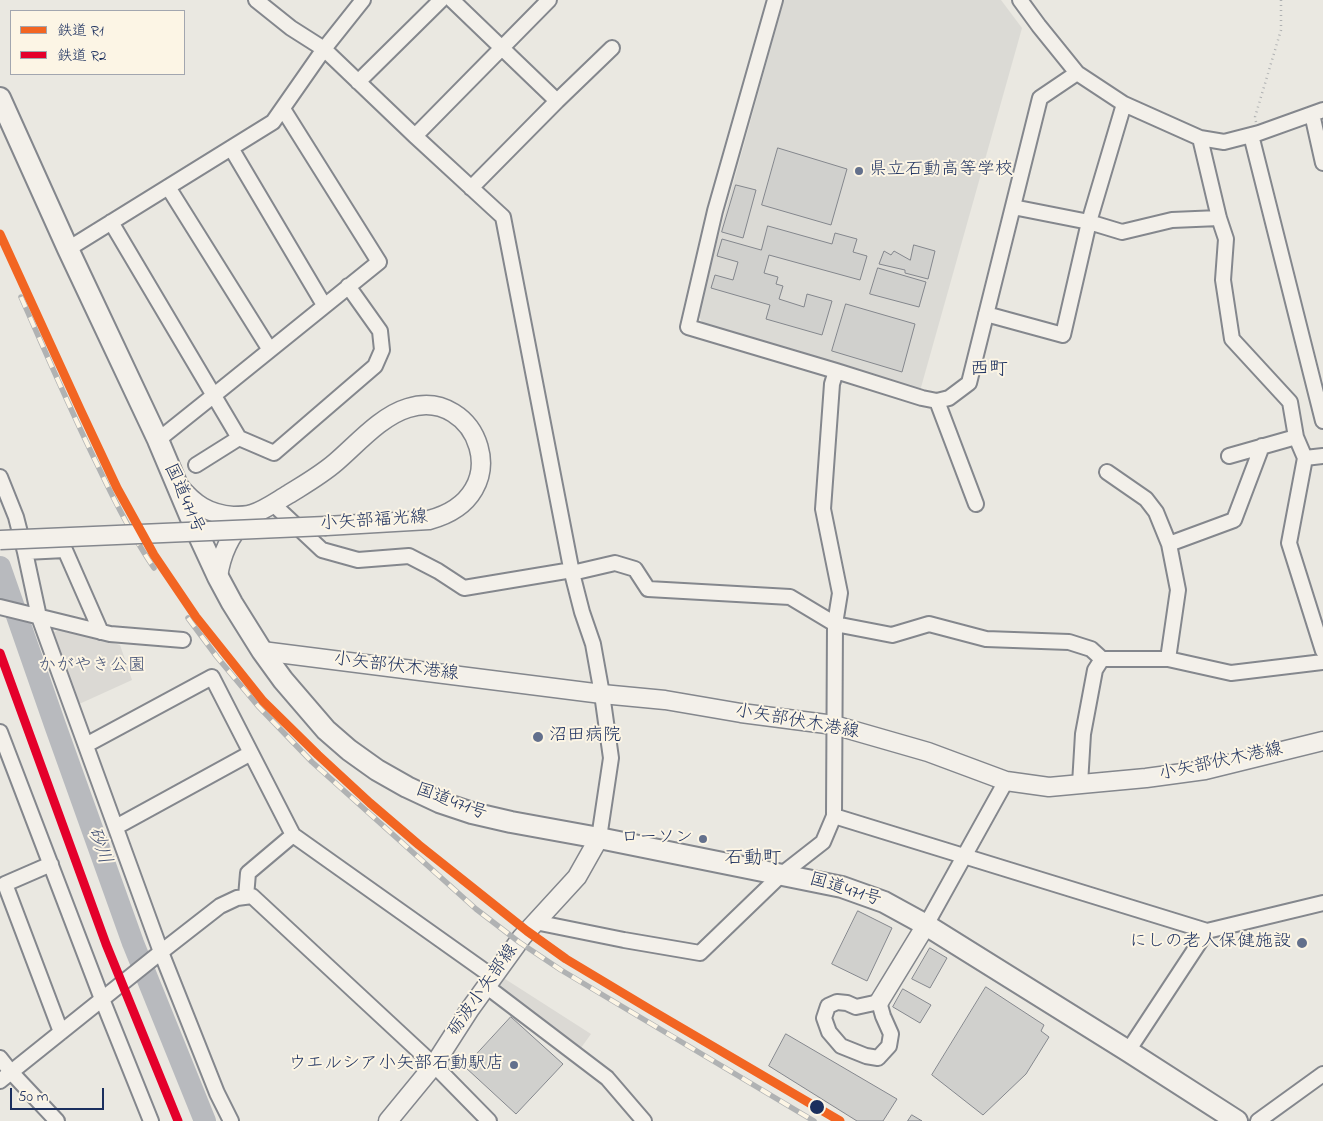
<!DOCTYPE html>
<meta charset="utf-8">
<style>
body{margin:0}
#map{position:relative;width:1323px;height:1121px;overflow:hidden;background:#eae8e1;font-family:"Indie Flower","Klee One",sans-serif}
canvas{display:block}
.legend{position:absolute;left:10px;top:10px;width:175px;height:65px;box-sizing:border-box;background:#fcf5e5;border:1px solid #a2a6af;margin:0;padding:6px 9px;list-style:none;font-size:15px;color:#1b2f5e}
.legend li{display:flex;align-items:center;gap:10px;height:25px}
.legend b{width:25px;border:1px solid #a2a6af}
.scale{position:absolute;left:10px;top:1088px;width:94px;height:22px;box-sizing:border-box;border:2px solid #1b2f5e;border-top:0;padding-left:6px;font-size:15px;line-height:18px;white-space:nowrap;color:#1b2f5e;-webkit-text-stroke:4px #fcf5e5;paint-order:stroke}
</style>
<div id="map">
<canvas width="1323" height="1121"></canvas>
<ul class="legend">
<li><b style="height:6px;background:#f26522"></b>鉄道 R1</li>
<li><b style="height:6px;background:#e4002b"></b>鉄道 R2</li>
</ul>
<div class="scale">50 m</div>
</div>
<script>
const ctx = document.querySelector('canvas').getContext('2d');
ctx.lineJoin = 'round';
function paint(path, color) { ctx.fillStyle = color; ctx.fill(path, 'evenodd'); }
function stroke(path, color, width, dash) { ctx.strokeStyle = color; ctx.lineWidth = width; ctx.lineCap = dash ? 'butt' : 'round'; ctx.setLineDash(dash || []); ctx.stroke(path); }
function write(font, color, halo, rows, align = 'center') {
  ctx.font = font + ' "Indie Flower","Klee One",sans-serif'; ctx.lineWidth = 4; ctx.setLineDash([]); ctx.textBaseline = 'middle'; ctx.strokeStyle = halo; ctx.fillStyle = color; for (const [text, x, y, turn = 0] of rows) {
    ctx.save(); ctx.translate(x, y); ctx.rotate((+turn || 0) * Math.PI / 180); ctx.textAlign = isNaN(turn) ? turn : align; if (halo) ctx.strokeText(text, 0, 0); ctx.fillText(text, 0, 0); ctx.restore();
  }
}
paint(new Path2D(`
 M784,0h217l21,28 -102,363 -216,-66 -7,-11z`), '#dbdad5');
paint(new Path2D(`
 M63,629l57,16 12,35 -55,25 -26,-68 3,-5z
 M502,977l89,57 -13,18 -82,-65z`), '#dbd9d4');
stroke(new Path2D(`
 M0,567l55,158 78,218 72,178`), '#b8babe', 22);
const building = new Path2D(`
 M778,148l69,21 -16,56 -69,-20z
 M736,185l20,5 -13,48 -21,-6z
 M768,226l64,18 3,-11 22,6 -4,13 14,4 -7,24 -91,-25 -5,18 14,4 -2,7 7,2 -4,13 25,8 3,-13 25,7 -10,34 -56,-16 4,-14 -59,-17 4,-13 18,5 5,-18 -21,-6 5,-17 39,11z
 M914,245l21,6 -7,28 -23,-6v-3l-26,-6 5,-13 7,4 3,-4 16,9z
 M878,268l48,14 -7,25 -49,-13z
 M846,304l69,20 -13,48 -70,-21z
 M858,911l34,17 -25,53 -35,-17z
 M930,948l17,10 -17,30 -18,-9z
 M986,987l58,38 -3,6 8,6 -23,37 -43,41 -51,-40z
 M903,989l28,16 -11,18 -27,-16z
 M511,1017l52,47 -47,50 -51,-47z
 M786,1034l111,65 -14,22h-26l-88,-55z
 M912,1115l10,6h-14z`);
paint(building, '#d0d0cd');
stroke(building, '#84878d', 1);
const minor = new Path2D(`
 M256,0l35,28 33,21 91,87 88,81 69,356 10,39 11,32 9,50 9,64 -12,80
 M452,0l105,101
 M775,0l-60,211 -27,116 148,44 86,27 15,3 12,-3 20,-15 71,-285 37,-25
 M1020,0l19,26 38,47 47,31 76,34 24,4 35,-9 64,-23
 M358,82l83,-82
 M1312,114l11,49
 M1251,135l72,286
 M415,136l134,-136
 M1200,138l19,80 7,21 -3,41 9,59 58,63 6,35 9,21
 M231,148l93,157
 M168,187l102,163
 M471,188l86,-87 55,-53
 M1013,207l76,15 33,10 50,-12 47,-2
 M111,222l128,216 35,15 101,-87 7,-16 -2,-19 -32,-45
 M68,249l205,-127 51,-73 39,-49
 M986,314l77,21 26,-113 35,-118
 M937,401l39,103
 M158,440l55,-44 166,-134 -96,-153
 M1229,456l67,-19
 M1323,456l-18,2 -16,85 34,108
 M196,465l43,-27
 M1107,472l39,27 10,13 13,32
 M0,477l16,40 9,35 14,65 122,335 56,141 14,28
 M273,504l49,46 36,10 51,-4 29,15 26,17 108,-18
 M25,552l40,-2 36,82
 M572,573l43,-10 20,6 13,20 142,8 45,27 57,11 37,-11 57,15 83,3 22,7 11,10h66l63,14 92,-11
 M0,607l110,27 73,6
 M1168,659l10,-69 -9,-46 65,-24 28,-74
 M0,732l102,267 49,122
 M86,745l126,-68 81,158 200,142
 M1080,784l3,-50 12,-64 7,-11
 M834,816l373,115 116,-28
 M116,827l135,-74
 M51,864l-46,20 56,148
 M246,897l2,-24 45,-38
 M535,922l89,18 76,13 82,-79 41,-32 11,-26 1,-192 5,-31 -17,-84 9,-125 4,-13
 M926,925l80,-144
 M486,986l121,92 37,43
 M837,1002l10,1 9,4 23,-5 4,14 8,18 -2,12 -11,12 -12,-2 -25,-10 -12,-14 -5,-14 4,-12z
 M1128,1051l79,-120
 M0,1058l11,14 46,49
 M0,1081l161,-129 59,-46 17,-8 15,-2 182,169 55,56
 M1258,1121l65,-47`);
const major = new Path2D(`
 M179,486c15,18 29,28 54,30 6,0 13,0 19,-2 13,-4 25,-13 37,-20 16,-10 32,-19 47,-32 21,-18 45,-46 72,-54 69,-22 112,88 21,112l-103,6
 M218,577c3,-21 12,-42 27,-57
 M262,651l340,43 63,6 76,13 93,12 94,27 78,29 43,6 97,-9 59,-8 118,-29
 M879,1002l47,-77
 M388,1121l46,-56 36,-56 52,-72 55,-60 22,-39`);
const highway = new Path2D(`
 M0,98l68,151 90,191 35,83 25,54 14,26 30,48 21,29 43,50 23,20 28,20 30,17 32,15 33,11 39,9 88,16 243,49 42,15 42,23 202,126 109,70`);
stroke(minor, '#84878d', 18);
stroke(major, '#84878d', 21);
stroke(highway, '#84878d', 24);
stroke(new Path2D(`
 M1256,122l-1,-5 26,-87v-30`), '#b0b2b3', 2.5, [1, 4]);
stroke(minor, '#f3f0ea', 14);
stroke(major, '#f3f0ea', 18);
stroke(highway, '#f3f0ea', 20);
const rail = new Path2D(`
 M0,234l80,175 37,79 37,67 42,62 67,84 55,54 52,48 49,42 108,86 39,28 85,51 189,111
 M21,297c25,56 49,112 76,167 17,36 35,72 57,104
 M188,618l29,39 41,49 54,56 164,147 43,33 42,28 253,151`);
stroke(rail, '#b0b2b3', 5.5);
stroke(rail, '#fcf5e5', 4, [11]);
const majorBridge = new Path2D(`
 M0,540l326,-14`);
stroke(majorBridge, '#84878d', 21, []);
stroke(majorBridge, '#f3f0ea', 18);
stroke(new Path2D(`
 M0,234l80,175 37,79 37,67 42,62 67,84 55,54 52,48 49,42 108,86 39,28 85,51 189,111`), '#f26522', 9);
stroke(new Path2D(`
 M0,653l106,291 72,177`), '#e4002b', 9);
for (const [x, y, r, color] of [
 [859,171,5,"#63708c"],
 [538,737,6,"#63708c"],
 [703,839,5,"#63708c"],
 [1302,943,6,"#63708c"],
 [514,1065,5,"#63708c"],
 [817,1107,8,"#1b2f5e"]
]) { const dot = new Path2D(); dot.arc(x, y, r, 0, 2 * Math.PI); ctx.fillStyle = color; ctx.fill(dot); stroke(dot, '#fcf5e5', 2); }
write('18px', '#1b2f5e', '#fcf5e5', [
 ["県立石動高等学校",869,171,"left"],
 ["沼田病院",549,737,"left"],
 ["ローソン",693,839],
 ["にしの老人保健施設",1291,943],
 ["ウエルシア小矢部石動駅店",504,1065]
], 'right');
write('18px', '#1b2f5e', '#fcf5e5', [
 ["国道471号",183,499,66],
 ["小矢部福光線",374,522,-4],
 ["小矢部伏木港線",396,668,7],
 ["小矢部伏木港線",797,723,10],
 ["小矢部伏木港線",1221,763,-12],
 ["国道471号",451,803,20],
 ["国道471号",845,891,17],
 ["砺波小矢部線",484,991,-55]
]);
write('18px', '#485679', '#fcf5e5', [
 ["かがやき公園",92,667]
]);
write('19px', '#1b2f5e', '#fcf5e5', [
 ["西町",989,371],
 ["石動町",753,860]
]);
write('italic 19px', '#445376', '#fcf5e5', [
 ["砂川",98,846,71]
]);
</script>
